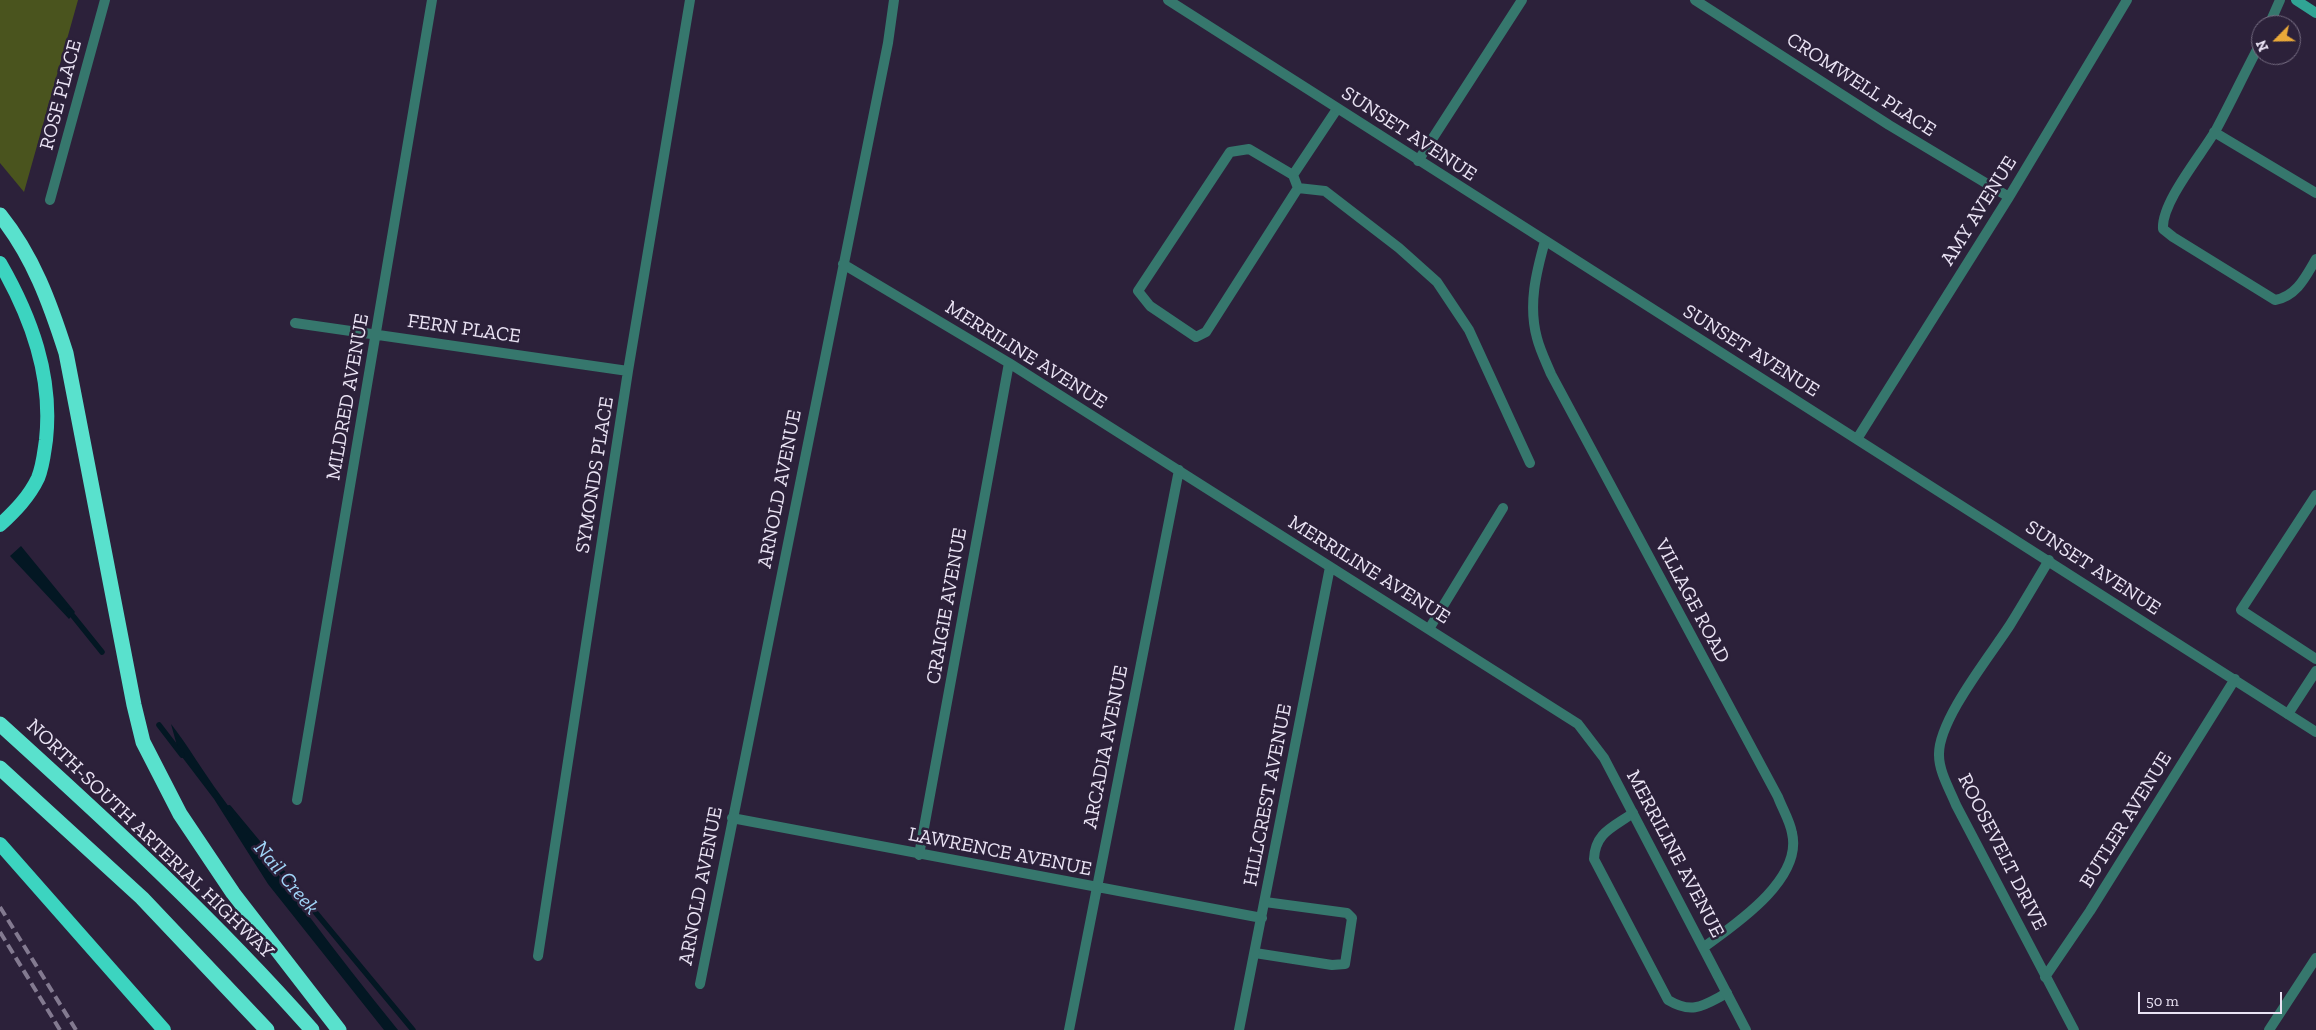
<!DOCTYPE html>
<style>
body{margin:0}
#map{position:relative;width:2316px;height:1030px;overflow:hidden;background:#2c213a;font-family:"Zilla Slab",serif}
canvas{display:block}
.north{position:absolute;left:2251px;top:15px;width:50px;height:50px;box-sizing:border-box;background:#2c213a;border:1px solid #786f84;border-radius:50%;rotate:247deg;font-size:14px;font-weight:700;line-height:20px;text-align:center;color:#eae3f4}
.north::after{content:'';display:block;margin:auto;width:18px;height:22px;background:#ebaa39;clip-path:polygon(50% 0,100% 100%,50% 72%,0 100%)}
.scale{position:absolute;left:2138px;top:992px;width:144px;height:22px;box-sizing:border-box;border:2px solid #eae3f4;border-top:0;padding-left:6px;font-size:15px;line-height:18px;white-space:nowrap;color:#eae3f4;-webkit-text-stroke:4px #2c213a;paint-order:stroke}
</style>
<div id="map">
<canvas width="2316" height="1030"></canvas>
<div class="north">N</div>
<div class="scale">50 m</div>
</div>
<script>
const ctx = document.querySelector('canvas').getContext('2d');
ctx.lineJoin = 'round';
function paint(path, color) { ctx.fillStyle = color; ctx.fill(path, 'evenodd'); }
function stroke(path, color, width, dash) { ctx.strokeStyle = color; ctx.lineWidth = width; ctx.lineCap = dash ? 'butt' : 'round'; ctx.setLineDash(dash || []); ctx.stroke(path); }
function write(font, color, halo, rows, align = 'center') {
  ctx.font = font + ' "Zilla Slab",serif'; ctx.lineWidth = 5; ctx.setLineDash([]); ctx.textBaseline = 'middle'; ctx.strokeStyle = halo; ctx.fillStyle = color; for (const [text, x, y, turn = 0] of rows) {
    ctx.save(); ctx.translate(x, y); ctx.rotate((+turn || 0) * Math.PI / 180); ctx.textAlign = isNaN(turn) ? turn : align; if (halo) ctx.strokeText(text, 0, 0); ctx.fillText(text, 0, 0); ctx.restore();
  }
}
paint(new Path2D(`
 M0,0h78l-54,192 -24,-29z`), '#4a541e');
paint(new Path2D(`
 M21,546l54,66 -6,7 -59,-63z
 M171,724c18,23 32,48 50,72 57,79 115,158 177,234h-14l-116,-146 -54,-85 -35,-46z`), '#031723');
stroke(new Path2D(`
 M69,611l33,41
 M159,725l23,30
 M229,808l184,222`), '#031723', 5.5);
stroke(new Path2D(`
 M2269,25l11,-25
 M2261,42c-15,28 -29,58 -44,86 -14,25 -56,74 -54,101l10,8 102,63c22,-4 31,-24 41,-41
 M2214,132l102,61
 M1293,175l5,13 -92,144 -10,5 -46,-31 -12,-15 92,-139 19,-3 44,26 44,-66
 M1298,188l27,3 74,57 38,34 32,48 61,133
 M2316,495l-75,115 75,49
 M2288,714l28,-43
 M1633,813c-19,14 -38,19 -39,46l74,141c25,15 36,5 59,-7
 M1255,953l77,12 13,-1 7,-46 -5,-5 -82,-11`), '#36776d', 10);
stroke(new Path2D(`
 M1168,0l1148,732
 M1695,0l194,125 120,72
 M1418,161l104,-161
 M50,200l55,-200
 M1545,241c-9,32 -17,64 -8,97 3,12 9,24 14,36l227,423c4,11 12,24 14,36 11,46 -56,91 -88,114
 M843,264l166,99 569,361 26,34 142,272
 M295,323l333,48
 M1857,439l152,-242 118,-197
 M2049,560c-13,22 -26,44 -39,65 -20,31 -72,95 -71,130 0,17 11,35 17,50l118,225
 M1429,629l74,-121
 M297,800l135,-800
 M732,818l530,100
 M919,855l90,-492
 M538,956l90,-585 62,-371
 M2045,977l45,-66 145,-232
 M700,984l188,-941 6,-43
 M1069,1030l110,-560
 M1239,1030l91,-463
 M2269,1030l47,-72`), '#36776d', 10);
stroke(new Path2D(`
 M2296,0l20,13`), '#30a494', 10);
stroke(new Path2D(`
 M0,263c31,54 53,113 46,177 -2,13 -3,26 -8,38 -9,19 -23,33 -38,47
 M0,844l164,186`), '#3cd4c0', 14);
stroke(new Path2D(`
 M0,215c33,41 50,88 66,138l68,352 9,37 37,72 53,79 106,137
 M0,724c108,98 215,196 312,306
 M0,768l142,130 125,132`), '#59e1cd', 15);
stroke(new Path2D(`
 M0,907l76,123
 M0,932l60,98`), '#837a90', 4, [10, 5]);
write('20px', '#eae3f4', '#2c213a', [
 ["CROMWELL PLACE",1861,85,33],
 ["ROSE PLACE",61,95,-75],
 ["SUNSET AVENUE",1409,134,33],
 ["AMY AVENUE",1979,211,-58],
 ["FERN PLACE",464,329,8],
 ["SUNSET AVENUE",1751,351,32],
 ["MERRILINE AVENUE",1026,355,32],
 ["MILDRED AVENUE",348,397,-80],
 ["SYMONDS PLACE",595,475,-81],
 ["ARNOLD AVENUE",780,489,-79],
 ["SUNSET AVENUE",2093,568,33],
 ["MERRILINE AVENUE",1369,570,32],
 ["VILLAGE ROAD",1692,601,62],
 ["CRAIGIE AVENUE",947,606,-80],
 ["ARCADIA AVENUE",1106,747,-79],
 ["HILLCREST AVENUE",1268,795,-79],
 ["BUTLER AVENUE",2126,820,-58],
 ["NORTH-SOUTH ARTERIAL HIGHWAY",150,839,44],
 ["LAWRENCE AVENUE",1000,852,11],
 ["ROOSEVELT DRIVE",2002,852,63],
 ["MERRILINE AVENUE",1675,854,62],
 ["ARNOLD AVENUE",701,886,-79]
]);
write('italic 21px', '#a1d5f8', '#2c213a', [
 ["Nail Creek",286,878,50]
]);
</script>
